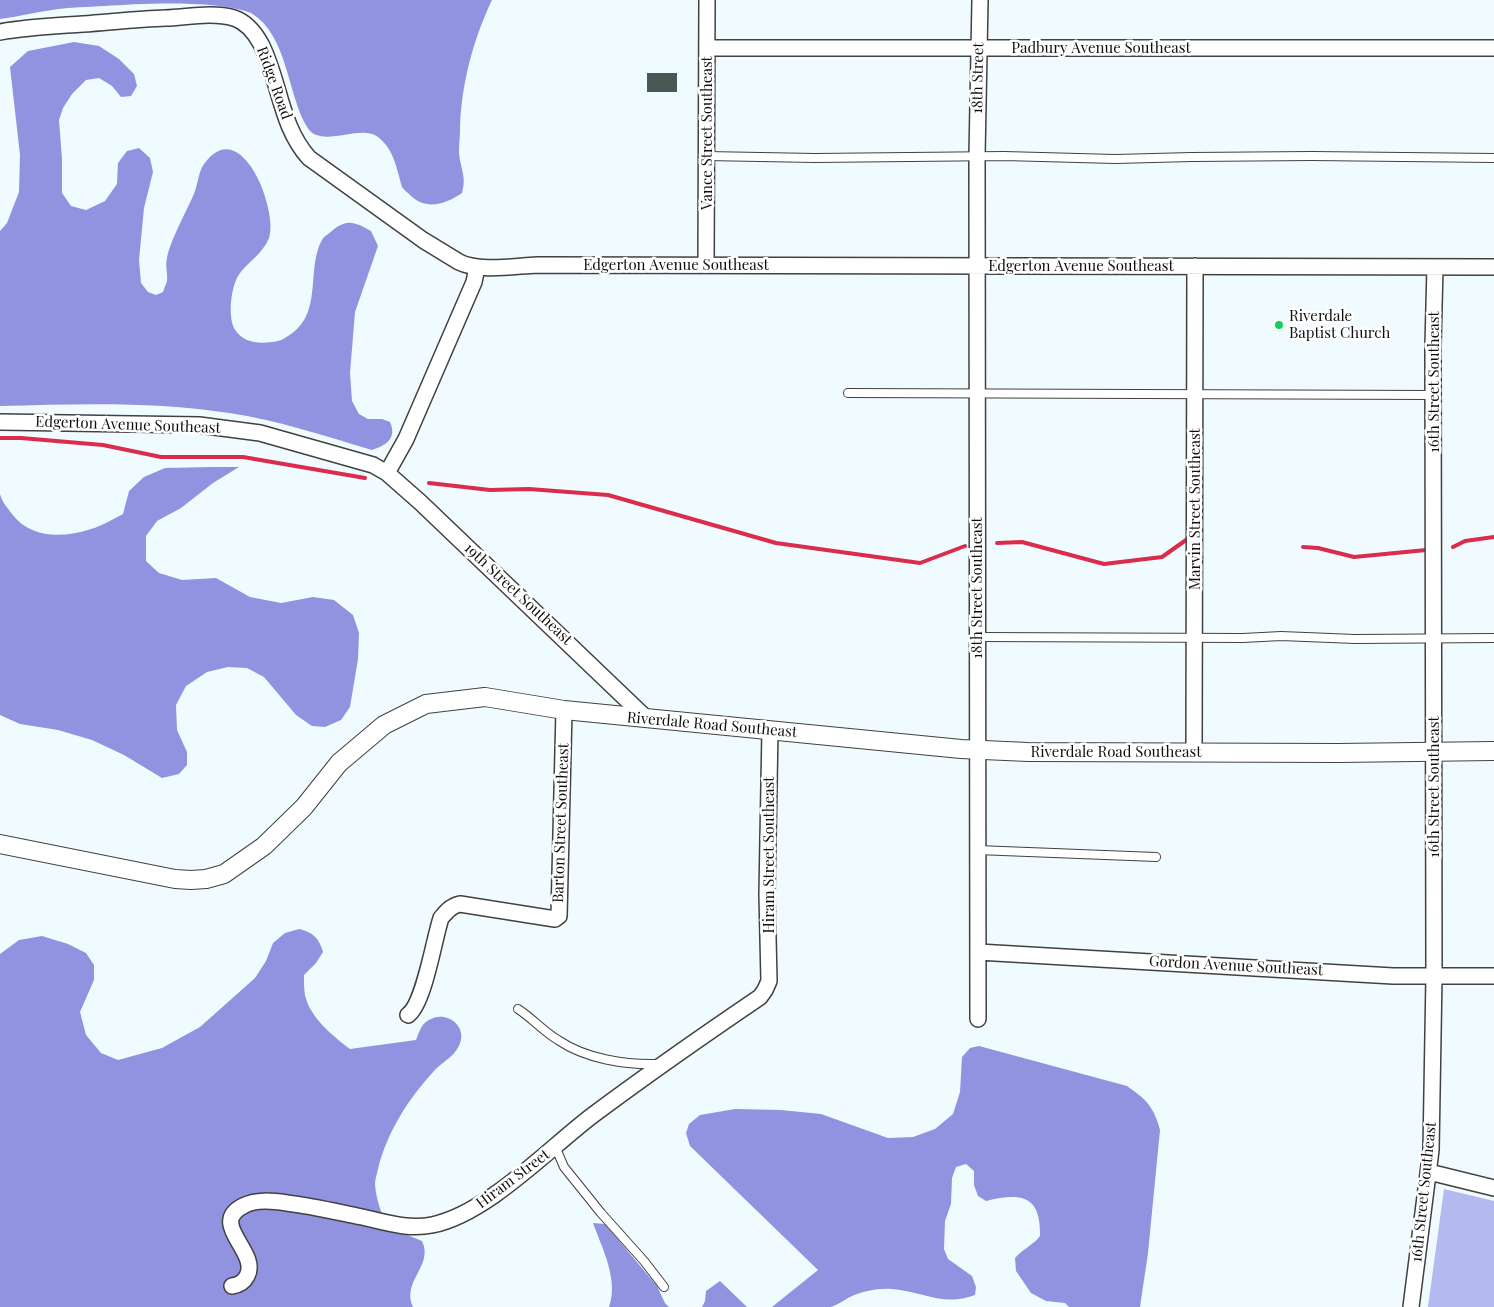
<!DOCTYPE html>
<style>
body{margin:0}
canvas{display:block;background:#effbff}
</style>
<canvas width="1494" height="1307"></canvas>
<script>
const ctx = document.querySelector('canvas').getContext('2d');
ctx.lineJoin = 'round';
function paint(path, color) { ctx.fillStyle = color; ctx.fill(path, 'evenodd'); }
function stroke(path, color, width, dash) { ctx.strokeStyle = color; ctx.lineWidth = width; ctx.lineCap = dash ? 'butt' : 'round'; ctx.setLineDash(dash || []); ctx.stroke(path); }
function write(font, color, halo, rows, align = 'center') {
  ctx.font = font + ' "Playfair Display",serif'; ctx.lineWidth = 5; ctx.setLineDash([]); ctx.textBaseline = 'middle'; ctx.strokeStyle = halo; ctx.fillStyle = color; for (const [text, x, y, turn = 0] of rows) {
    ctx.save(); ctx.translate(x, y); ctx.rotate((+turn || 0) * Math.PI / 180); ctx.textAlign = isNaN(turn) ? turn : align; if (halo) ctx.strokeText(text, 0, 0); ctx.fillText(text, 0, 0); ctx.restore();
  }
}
paint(new Path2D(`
 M1444,1189l50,12v106h-66z`), '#b4b9ef');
paint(new Path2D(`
 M0,0h492c-19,40 -31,85 -32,129 0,8 -1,15 -1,23 1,17 8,23 3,41 -16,11 -36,18 -52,2 -2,-2 -6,-5 -8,-8 -1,-3 -2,-7 -3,-11 -4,-15 -8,-29 -21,-39 -18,-14 -57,13 -71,-10 -20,-33 -19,-92 -56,-114 -32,-13 -108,-10 -146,-7 -17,1 -35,1 -53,4 -17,2 -34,7 -52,9z
 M74,42l25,4 20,13 15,15 3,12 -6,10 -10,1 -9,-11 -13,-8 -13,2 -14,14 -9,14 -4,12 3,39v34l9,13 15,4 19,-9 12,-17 1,-21 9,-12 12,-3 11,10 3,14 -9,36 -5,52 2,23 7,9 8,3 7,-3c1,-4 3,-7 4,-11 1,-7 -2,-15 0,-23 3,-17 19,-46 26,-62 5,-10 5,-24 11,-32 23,-32 45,-6 56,19 6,14 14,41 9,55 -6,16 -23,25 -31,38 -7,12 -10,39 -4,52 10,17 28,16 44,13 5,-1 8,-4 13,-7 32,-22 15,-65 31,-94 2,-4 8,-7 11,-10 15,-12 23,-7 38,1l7,15 -23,66 -5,61 2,28 7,13 9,5h14l8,3c7,16 -3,23 -18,28 -47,-14 -95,-30 -143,-37 -76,-12 -153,-9 -229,-7v-175l7,-8 12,-31 1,-37 -10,-88 18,-16z
 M213,467h26l-26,16 -32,25 -24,13 -11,15v25l13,12 23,7 34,-2 34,19 31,6 32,-6 21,3 19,15 6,18 -1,26 -8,48 -9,13 -16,7 -13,-1 -16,-11 -32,-38 -17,-9 -19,-1 -21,5 -21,14 -10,19 1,25 10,22v13l-8,9 -17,4 -38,-23 -32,-15 -34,-10 -38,-6 -20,-9v-221c2,8 7,13 12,20 19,25 51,24 79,15 11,-3 22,-10 32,-15l6,-23 15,-14 21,-9z
 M299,929c14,3 20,9 24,23l-7,11 -12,12c0,7 0,14 1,20 5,23 28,41 45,54l66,-9c3,-8 6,-18 15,-21 14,-7 33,4 30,21 -4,16 -17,20 -27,31 -25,27 -47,61 -56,98 -1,5 -3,10 -3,15 1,15 6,29 13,43l34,14c12,25 -21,40 -9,66h-413v-353l19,-14 23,-4 26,8 18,9 8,12v15l-14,32 6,23 15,18 17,7 44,-12 38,-21 55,-49 11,-17 7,-18 12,-10z
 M979,1046l148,40c19,13 27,21 33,44l-12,123 -8,54h-71l-4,-4 -19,-2 -15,-8 -15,-22 -1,-13c8,-9 18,-13 25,-22 1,-42 -20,-43 -54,-35l-8,-5 -4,-11v-14l-8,-7 -10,3 -4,11 -1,26 -6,17 -1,28 4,10 24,17 4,11 -1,8c-31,12 -51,-3 -83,-6 -14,-1 -29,2 -42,8 -6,3 -14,9 -20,10 -17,0 -41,0 -58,0l46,-37 -128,-124 -4,-13 3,-9 11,-9 35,-6 46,1 40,4 67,24 25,-1 22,-8 18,-15 7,-22 2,-35 8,-9z
 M593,1223l12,1 52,62 8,17 4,4h-60c10,-27 -7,-59 -16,-84z
 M720,1281l27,26h-45l3,-6 1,-10z`), '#9193e1');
stroke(new Path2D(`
 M0,438h21l82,7 58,12h82l122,21
 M429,483l61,7 39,-1 79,6 168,48 144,20 45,-17
 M997,543l25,-1 82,22 58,-7 24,-17
 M1303,547l15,1 36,9 72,-7
 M1453,547l12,-6 29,-4`), '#dc2c4b', 4);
paint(new Path2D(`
 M647,73h30v19h-30z`), '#495855');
const service = new Path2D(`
 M706,156l109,2 189,-2 111,3 77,-2 120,-1 182,2
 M848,393l585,2
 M977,637l266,1 38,-2 74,3 139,-1
 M977,850l179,7
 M518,1009c14,9 25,22 40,31 28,19 67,25 101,24
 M555,1146l9,21 37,46 43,48 20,26`);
const minor = new Path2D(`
 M0,32c28,-5 55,-6 83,-8 28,-2 55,-5 83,-6 22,-1 47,-6 68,0 12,4 21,15 27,26 19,37 19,82 48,114l114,82 36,22c20,10 55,4 78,3l957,2
 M707,48h787
 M706,265l1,-265
 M0,422l199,3 61,8 113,32 14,8 33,29 227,217
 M387,473l19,-34 68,-157 3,-15
 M1194,752l1,-486
 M978,952l415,24h101
 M408,1015c16,-11 26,-76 33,-97 6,-7 10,-12 19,-14l95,15 4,-3 5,-206
 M978,1019l-1,-863 3,-156
 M1429,1172l65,16
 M232,1286c7,-1 12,-4 15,-10 13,-24 -39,-52 -4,-70 13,-7 30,-5 44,-3 25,3 50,9 75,14 23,5 46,13 70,8 55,-11 116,-76 161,-110 55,-41 111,-80 167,-118l5,-7 4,-9 -2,-87 3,-164
 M1411,1307l20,-157 3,-174 -1,-630 2,-79`);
const tertiary = new Path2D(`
 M0,844l175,35 16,1 15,-1 18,-5 40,-28 40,-39 35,-44 45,-38 42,-21 59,-7 79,13 397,39 67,3 310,1 156,-2`);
stroke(service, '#414141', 10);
stroke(minor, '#414141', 18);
stroke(tertiary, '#414141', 20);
stroke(service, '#fff', 8);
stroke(minor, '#fff', 15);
stroke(tertiary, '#fff', 18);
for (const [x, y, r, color] of [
 [1279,325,5,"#16ce5b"]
]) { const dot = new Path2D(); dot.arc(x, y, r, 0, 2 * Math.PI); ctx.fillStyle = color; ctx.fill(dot); stroke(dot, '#fff', 2); }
write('15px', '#0e0e0e', '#fff', [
 ["Padbury Avenue Southeast",1101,48],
 ["18th Street",978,78,-89],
 ["Ridge Road",274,83,70],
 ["Vance Street Southeast",707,133,-90],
 ["Edgerton Avenue Southeast",676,265],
 ["Edgerton Avenue Southeast",1081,266],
 ["16th Street Southeast",1434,382,-90],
 ["Edgerton Avenue Southeast",128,425,2],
 ["Marvin Street Southeast",1195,509,-90],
 ["18th Street Southeast",977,588,-90],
 ["19th Street Southeast",518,594,43],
 ["Riverdale Road Southeast",712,725,5],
 ["Riverdale Road Southeast",1116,752],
 ["16th Street Southeast",1434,787,-90],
 ["Barton Street Southeast",561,823,-88],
 ["Hiram Street Southeast",769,855,-90],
 ["Gordon Avenue Southeast",1236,966,3],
 ["Hiram Street",513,1179,-37],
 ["16th Street Southeast",1424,1192,-84]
]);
write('15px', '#0e0e0e', '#fff', [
 ["Riverdale",1289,316],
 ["Baptist Church",1289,333]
], 'left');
</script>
